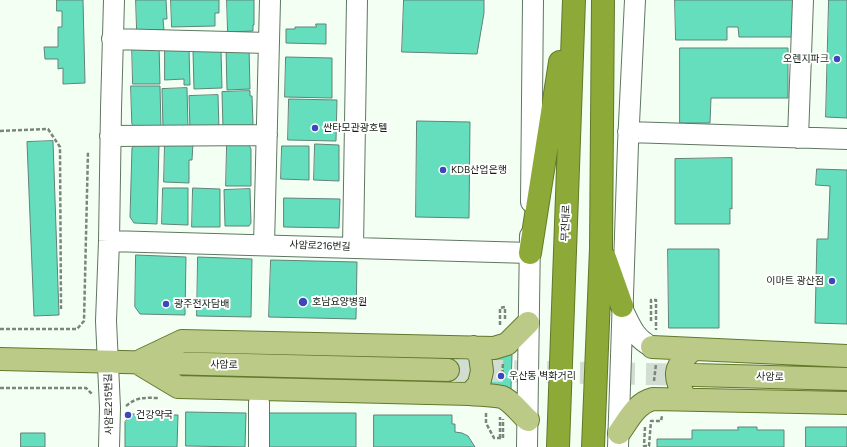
<!DOCTYPE html>
<meta charset="utf-8">
<style>
body{margin:0}
canvas{display:block;background:#f4fff4}
</style>
<canvas width="847" height="447"></canvas>
<script>
const ctx = document.querySelector('canvas').getContext('2d');
ctx.lineJoin = 'round';
function paint(path, color) { ctx.fillStyle = color; ctx.fill(path, 'evenodd'); }
function stroke(path, color, width, dash) { ctx.strokeStyle = color; ctx.lineWidth = width; ctx.lineCap = dash ? 'butt' : 'round'; ctx.setLineDash(dash || []); ctx.stroke(path); }
function write(font, color, halo, rows, align = 'center') {
  ctx.font = font + ' Figtree,"Noto Sans KR",sans-serif'; ctx.lineWidth = 4; ctx.setLineDash([]); ctx.textBaseline = 'middle'; ctx.strokeStyle = halo; ctx.fillStyle = color; for (const [text, x, y, turn = 0] of rows) {
    ctx.save(); ctx.translate(x, y); ctx.rotate((+turn || 0) * Math.PI / 180); ctx.textAlign = isNaN(turn) ? turn : align; if (halo) ctx.strokeText(text, 0, 0); ctx.fillText(text, 0, 0); ctx.restore();
  }
}
const building = new Path2D(`
 M57,0h26l2,83 -22,1v-16l-5,1v-10h-13l-1,-12h14v-20h4v-16h-5z
 M136,0h30l1,19h-4l1,11h-27z
 M171,0h48v13h-4v13l-43,1z
 M227,0h27v25h-1v6l-25,1z
 M404,0h80v13l-7,41 -75,-2z
 M675,0h122v37h-58l-1,-10h-11v13h-51z
 M829,0h18v118l-21,-1z
 M316,24h10v20l-40,-1v-14h9v-2h21z
 M132,45h27l1,39h-27z
 M249,47l1,42 -23,1 -1,-42z
 M680,48h108v50h-77l-1,25h-30z
 M165,49h24l1,36h-6v-6l-19,1z
 M221,50l1,38 -28,1 -1,-38z
 M286,57l46,1v40l-47,-1z
 M131,86h29l1,42 -26,1 -3,-5z
 M187,88l1,40h-25l-1,-39z
 M250,91v5h2l1,28 -4,3 -26,1 -1,-36z
 M218,95l1,35 -29,1 -1,-35z
 M289,99l48,1 -1,41 -48,-1z
 M417,121l53,1 -1,96 -53,-1z
 M53,141l6,174 -25,1 -7,-174z
 M165,142l28,1 -1,17h-3v23l-25,-1z
 M315,144l24,1v36l-25,-1z
 M136,145h23l-2,79 -23,-1 -4,-6 2,-69z
 M227,145h22l2,4v37h-25z
 M282,146h27v34l-28,-1z
 M732,158v51l-2,-1v16h-55v-65z
 M817,169l30,1v154l-32,-1 2,-84h11l2,-53 -14,-1z
 M163,188h25v37l-26,-1z
 M193,188l27,1v38h-28z
 M250,189l1,34 -2,3h-24l-1,-36z
 M284,198l56,1 -1,29 -55,-1z
 M668,249h51v79h-50z
 M136,255l50,2 -1,58 -45,-1 -5,-7z
 M198,257l54,2 -1,58 -54,-1z
 M271,260l86,2 -1,57 -87,-2z
 M512,355l-1,34 -24,-1 1,-31z
 M186,412l60,1 -1,34 -59,-1z
 M266,413h90v34h-90z
 M132,414l46,1 -1,32h-52v-25z
 M374,415h78v9h3v8l7,1 6,3 7,11h-101z
 M738,427h19v3h27v17h-127v-8h35v-9h46z
 M806,427h41v20h-41z
 M21,433h24v14h-24z`);
paint(building, '#64debc');
stroke(building, '#608378', 1);
stroke(new Path2D(`
 M448,370l246,5`), '#d2ddd2', 22, [22, 11]);
const minor = new Path2D(`
 M112,39l157,4
 M628,132l219,7
 M110,136l157,-1
 M798,138l5,-138
 M531,202l2,-202
 M109,241l421,12
 M264,245l6,-245
 M353,247l4,-247
 M623,310c8,17 12,28 29,37
 M109,447l1,-39 -4,-87 3,-80 2,-132 3,-109
 M259,447v-45
 M527,447l3,-211
 M618,447l10,-303 7,-144`);
const major = new Path2D(`
 M652,347l195,9
 M0,359l448,11
 M142,360l40,-19 312,7 13,-4 21,-21
 M138,363l40,24 292,7c10,1 22,1 32,3 10,4 18,16 26,23
 M694,375l153,4
 M470,394l9,-10 3,-13 -2,-15 -7,-9
 M686,399c-13,-22 -13,-31 6,-49
 M619,433c9,-12 17,-30 34,-34l194,4`);
const highway = new Path2D(`
 M530,253l30,-191
 M605,258l17,48
 M558,447l16,-447
 M593,447l8,-199 2,-248`);
stroke(minor, '#5f7761', 22);
stroke(major, '#62782b', 24);
stroke(highway, '#62782b', 24);
stroke(new Path2D(`
 M0,131l48,-2 12,18 1,162
 M651,321v-21h5v30
 M500,325v-17l5,-1v14
 M0,329h77l7,-8 4,-170
 M502,380l1,-17
 M654,381l2,-17
 M0,388h86l7,7
 M126,406c12,-10 19,-8 34,-8
 M486,413v10l8,15h9v-19
 M645,427l-1,19h5l2,-25h10l1,-5
 M500,438v-21`), '#7a857b', 2.5, [4, 2]);
stroke(minor, '#fff', 20);
stroke(major, '#bbcb87', 22);
stroke(highway, '#8da937', 22);
for (const [x, y, r, color] of [
 [837,59,4,"#3d47bb"],
 [315,128,4,"#3d47bb"],
 [443,170,4,"#3d47bb"],
 [832,281,4,"#3d47bb"],
 [303,302,5,"#3d47bb"],
 [166,304,4,"#3d47bb"],
 [501,376,4,"#3d47bb"],
 [128,415,4,"#3d47bb"]
]) { const dot = new Path2D(); dot.arc(x, y, r, 0, 2 * Math.PI); ctx.fillStyle = color; ctx.fill(dot); stroke(dot, '#fff', 1.5); }
write('10px', '#131d14', '#fff', [
 ["오렌지파크",829,59,"right"],
 ["싼타모관광호텔",323,128],
 ["KDB산업은행",451,170],
 ["이마트 광산점",824,281,"right"],
 ["호남요양병원",312,302],
 ["광주전자담배",174,304],
 ["우산동 벽화거리",509,376],
 ["건강약국",136,415]
], 'left');
write('10px', '#131d14', '#fff', [
 ["무진대로",566,223,-88],
 ["사암로216번길",320,246,2],
 ["사암로",224,365,1],
 ["사암로",770,377,2],
 ["사암로215번길",109,404,-91]
]);
</script>
